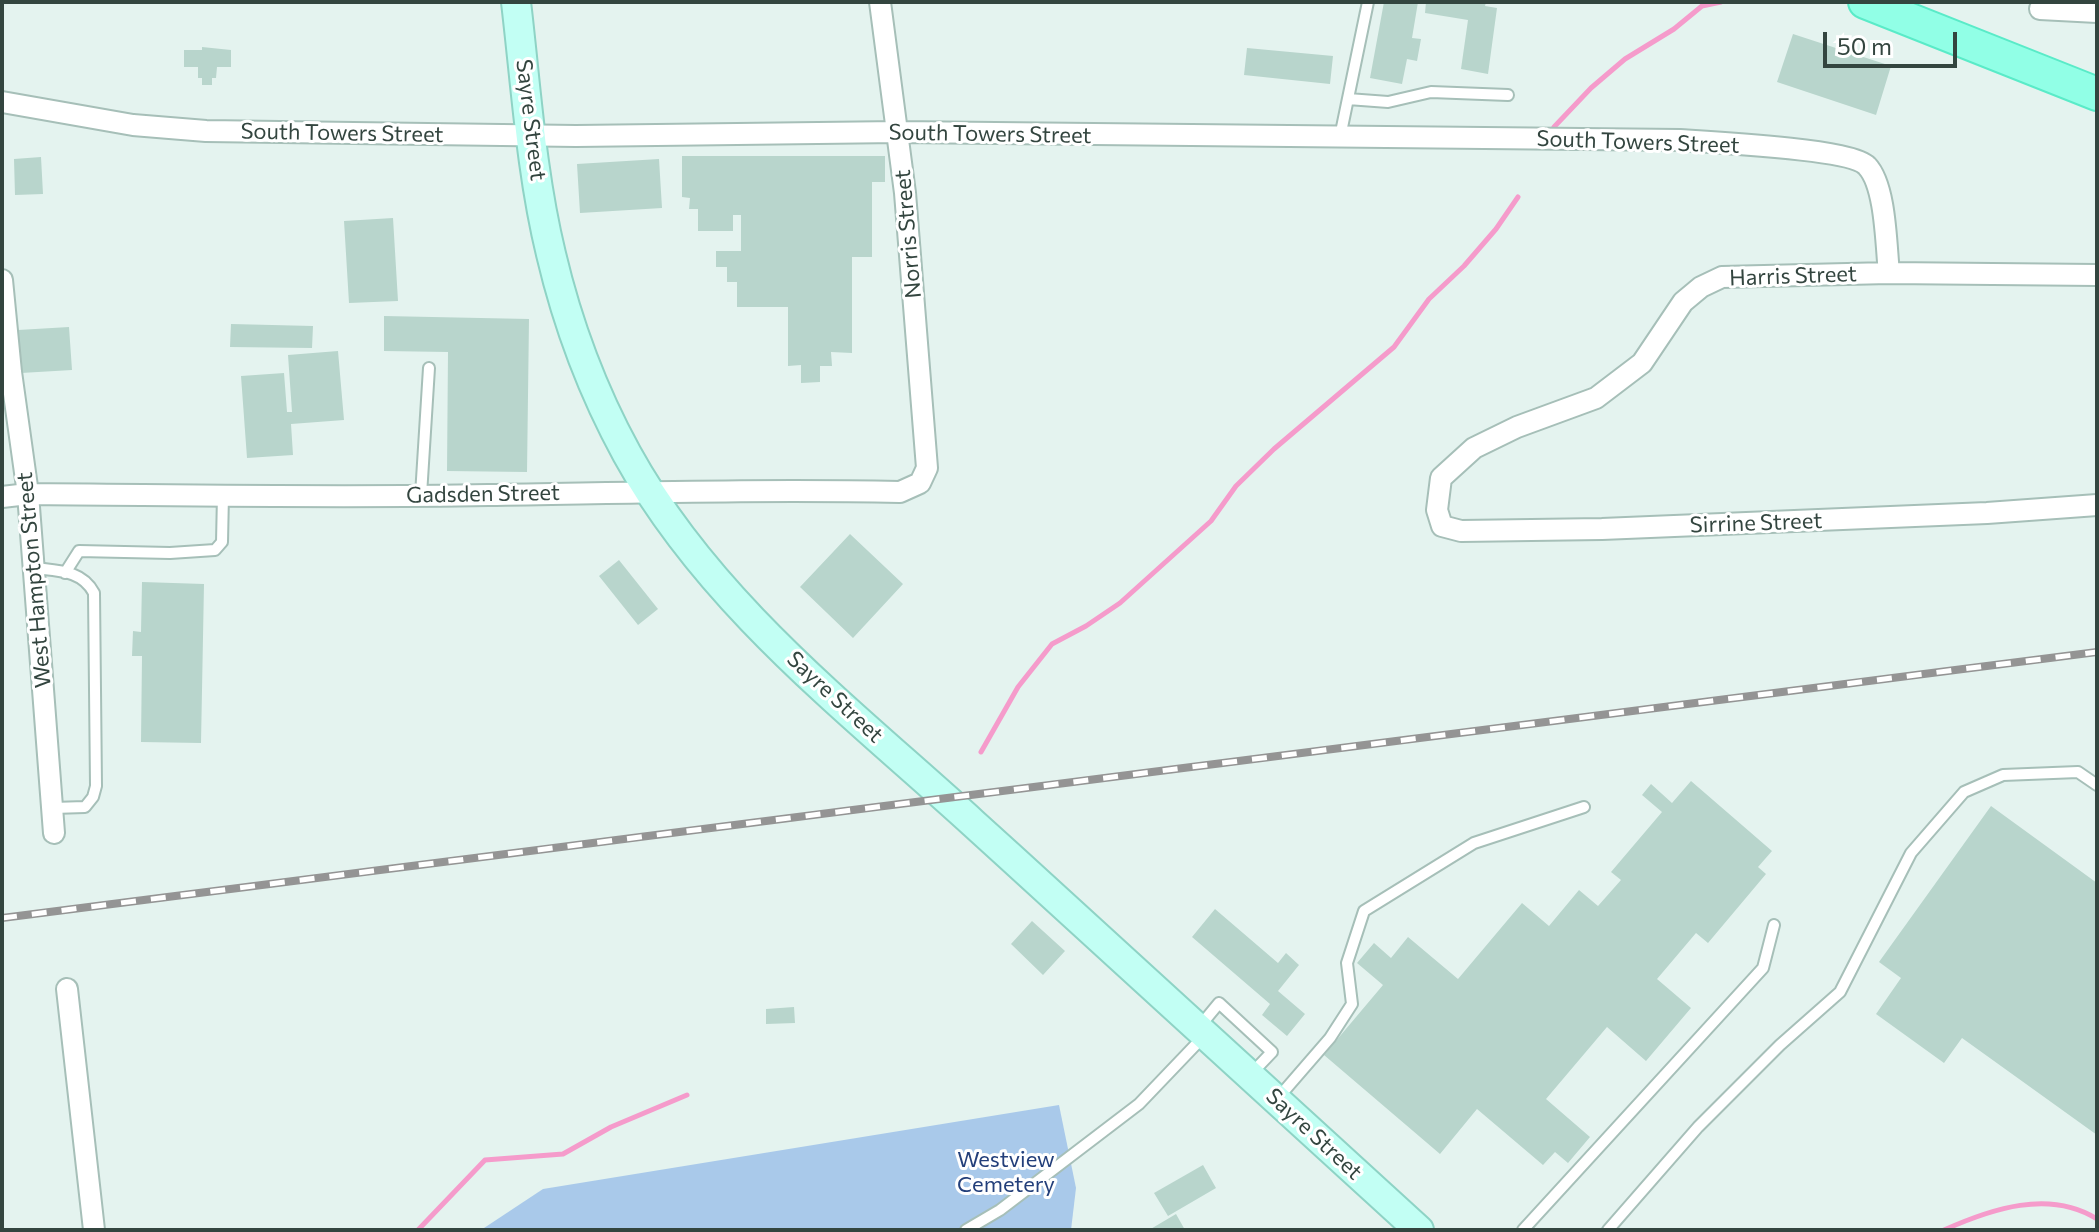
<!DOCTYPE html>
<style>
body{margin:0}
#map{position:relative;width:2099px;height:1232px;overflow:hidden;background:#e4f3ef;font-family:Commissioner,sans-serif}
canvas{display:block}
.frame{position:absolute;inset:0;border:4px solid #33453f;pointer-events:none}
.scale{position:absolute;left:1823px;top:32px;width:134px;height:36px;box-sizing:border-box;border:4px solid #33453f;border-top:0;padding-left:10px;font-size:24px;line-height:28px;white-space:nowrap;color:#33453f;-webkit-text-stroke:6px #fff;paint-order:stroke}
</style>
<div id="map">
<canvas width="2099" height="1232"></canvas>
<div class="frame"></div>
<div class="scale">50 m</div>
</div>
<script>
const ctx = document.querySelector('canvas').getContext('2d');
ctx.lineJoin = 'round';
function paint(path, color) { ctx.fillStyle = color; ctx.fill(path, 'evenodd'); }
function stroke(path, color, width, dash) { ctx.strokeStyle = color; ctx.lineWidth = width; ctx.lineCap = dash ? 'butt' : 'round'; ctx.setLineDash(dash || []); ctx.stroke(path); }
function write(font, color, halo, rows, align = 'center') {
  ctx.font = font + ' Commissioner,sans-serif'; ctx.lineWidth = 6; ctx.setLineDash([]); ctx.textBaseline = 'middle'; ctx.strokeStyle = halo; ctx.fillStyle = color; for (const [text, x, y, turn = 0] of rows) {
    ctx.save(); ctx.translate(x, y); ctx.rotate((+turn || 0) * Math.PI / 180); ctx.textAlign = isNaN(turn) ? turn : align; if (halo) ctx.strokeText(text, 0, 0); ctx.fillText(text, 0, 0); ctx.restore();
  }
}
paint(new Path2D(`
 M1059,1105l17,83 -5,42h-590l62,-41z`), '#a9c9ea');
stroke(new Path2D(`
 M1554,127l37,-39 34,-29 49,-30 28,-23 19,-4
 M981,752l37,-65 34,-43 34,-18 34,-23 91,-82 25,-35 38,-37 120,-102 35,-48 35,-33 32,-37 22,-32
 M418,1230l67,-70 78,-6 48,-27 76,-32
 M1944,1230c47,-21 105,-41 153,-11`), '#f59bcb', 5);
paint(new Path2D(`
 M1384,2h34l-6,36 9,1 -4,22 -10,-2 -5,25 -32,-6z
 M1426,2h60l-1,4 12,2 -9,66 -27,-5 7,-49 -43,-7z
 M1793,34l98,32 -15,49 -99,-33z
 M202,47l29,3v17h-14l-1,11h-4v7h-10v-7h-4v-11h-14v-17h18z
 M1247,48l86,8 -3,28 -86,-9z
 M682,156h203v26h-13v75h-20v96l-21,-1 1,14h-12v16l-19,1v-18l-13,1v-59h-51v-25h-10v-15h-11v-16h25v-36h-8v16h-35v-22h-9l1,-11 -8,-1z
 M41,157l2,37 -28,1 -1,-36z
 M659,159l3,49 -82,5 -3,-49z
 M393,218l5,83 -49,2 -5,-82z
 M384,316l145,3 -2,153 -80,-1 1,-119 -64,-1z
 M231,324l82,2 -1,22 -82,-1z
 M69,327l3,43 -51,3 -3,-43z
 M338,351l6,69 -53,4 2,31 -46,3 -6,-82 43,-3 3,39h5l-4,-57z
 M850,534l53,50 -50,54 -53,-51z
 M619,560l39,49 -20,16 -39,-49z
 M142,582l62,2 -3,159 -60,-1 1,-86h-10l1,-25 8,1z
 M1691,781l81,70 -14,16 8,7 -58,69 -12,-10 -39,46 34,29 -45,53 -39,-34 -61,72 44,38 -22,26 -13,-11 -12,13 -66,-56 -37,45 -116,-99 59,-70 -26,-22 17,-20 17,15 17,-21 50,42 64,-76 27,23 30,-36 19,16 23,-26 -10,-8 51,-60 -20,-17 9,-11 21,19z
 M1991,806l106,77v252l-135,-97 -18,25 -68,-49 25,-36 -22,-16z
 M1215,909l63,54 8,-10 13,12 -21,26 27,23 -18,22 -25,-21 8,-11 -78,-67z
 M1032,921l33,30 -22,24 -32,-31z
 M794,1007l1,16 -29,1v-15z
 M1203,1165l13,23 -48,28 -14,-23z
 M1176,1214l9,16h-36z`), '#b8d5cc');
const lane = new Path2D(`
 M1348,99l40,3 43,-10 77,3
 M1340,137l28,-135
 M421,495l8,-127
 M34,568c24,3 48,2 60,25l2,193 -3,11 -8,10 -32,1
 M65,573l14,-22 91,2 45,-3 7,-8 1,-47
 M1200,1026l19,-23 53,49 -21,22
 M1278,1098l52,-60 22,-34 -5,-41 17,-52 110,-68 110,-36
 M966,1230l34,-20 139,-106 65,-68
 M1523,1230l240,-262 11,-43
 M1608,1230l90,-103 82,-82 60,-53 71,-139 53,-61 39,-17 75,-3 19,13`);
const street = new Path2D(`
 M2040,9l57,3
 M2,102l131,23 73,6 370,5 322,-4 782,8c30,2 172,9 187,26 19,20 19,80 22,107
 M2097,275l-208,-2 -167,4 -21,10 -18,15 -41,61 -46,35 -79,29 -43,21 -33,30 -4,32 5,16 19,5 141,-2 385,-16 110,-8
 M2,280l9,92 17,122 26,339
 M2,497l26,-3c153,1 307,4 460,1 138,-2 274,-6 412,-3l20,-9 7,-15 -22,-275 -25,-191
 M67,989l27,241`);
const secondary = new Path2D(`
 M516,2c10,84 15,170 35,252 16,68 42,138 76,200 82,149 222,256 346,369 149,135 297,271 446,407`);
const primary = new Path2D(`
 M1865,2l232,92`);
stroke(lane, '#a6bfb8', 14);
stroke(street, '#a6bfb8', 24);
stroke(secondary, '#8ed3c5', 32);
stroke(primary, '#5aebc8', 36);
stroke(lane, '#fff', 10);
stroke(street, '#fff', 20);
stroke(secondary, '#c2fff4', 28);
stroke(primary, '#91ffe6', 32);
const rail = new Path2D(`
 M2,918l2095,-266`);
stroke(rail, '#949494', 8);
stroke(rail, '#fff', 5, [15]);
write('22px', '#33453f', '#fff', [
 ["Sayre Street",531,120,83],
 ["South Towers Street",342,133,1],
 ["South Towers Street",990,134,1],
 ["South Towers Street",1638,142,2],
 ["Norris Street",908,234,-95],
 ["Harris Street",1793,276,-2],
 ["Gadsden Street",483,494,-1],
 ["Sirrine Street",1756,523,-2],
 ["West Hampton Street",34,580,-95],
 ["Sayre Street",835,697,43],
 ["Sayre Street",1314,1134,43]
]);
write('22px', '#233f7a', '#fff', [
 ["Westview",1006,1160],
 ["Cemetery",1006,1185]
]);
</script>
